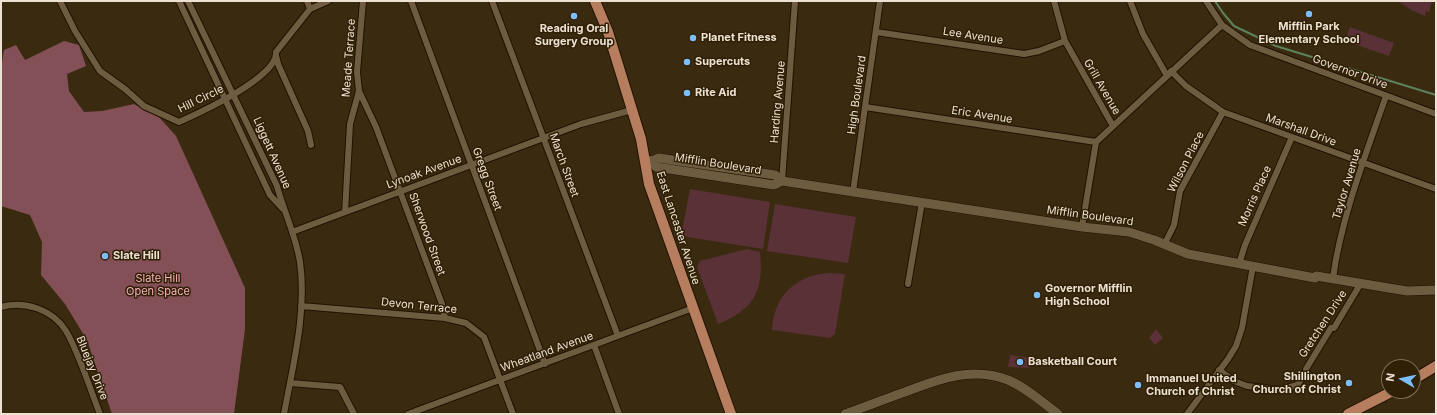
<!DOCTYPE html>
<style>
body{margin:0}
#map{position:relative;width:1437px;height:415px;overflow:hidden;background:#3a2a10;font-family:Inter,sans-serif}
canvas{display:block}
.frame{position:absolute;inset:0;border:2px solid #ece1d2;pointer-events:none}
.north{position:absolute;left:1381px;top:359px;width:40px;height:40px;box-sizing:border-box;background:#302006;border:1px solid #7b6d58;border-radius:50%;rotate:279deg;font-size:11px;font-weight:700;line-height:16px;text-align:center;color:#ece1d2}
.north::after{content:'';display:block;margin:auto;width:14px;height:18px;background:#7cbef9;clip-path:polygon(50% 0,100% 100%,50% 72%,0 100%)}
</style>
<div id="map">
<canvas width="1437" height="415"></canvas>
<div class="frame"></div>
<div class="north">N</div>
</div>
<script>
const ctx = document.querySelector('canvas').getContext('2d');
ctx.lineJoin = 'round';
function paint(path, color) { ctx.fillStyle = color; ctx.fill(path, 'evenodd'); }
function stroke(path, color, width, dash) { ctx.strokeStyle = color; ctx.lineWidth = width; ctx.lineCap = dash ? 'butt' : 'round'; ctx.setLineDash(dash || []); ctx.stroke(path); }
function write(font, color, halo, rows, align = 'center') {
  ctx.font = font + ' Inter,sans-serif'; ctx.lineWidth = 3; ctx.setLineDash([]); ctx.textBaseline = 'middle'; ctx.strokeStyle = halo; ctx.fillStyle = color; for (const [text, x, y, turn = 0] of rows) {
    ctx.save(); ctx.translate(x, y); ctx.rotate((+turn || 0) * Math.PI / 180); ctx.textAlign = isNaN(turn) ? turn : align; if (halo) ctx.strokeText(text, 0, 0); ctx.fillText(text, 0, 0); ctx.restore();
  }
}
paint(new Path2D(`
 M1398,1h34l-3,11 -3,-1 -1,5 -14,-6z
 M1350,27l44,16 -5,13 -44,-15z
 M690,189l80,13 -7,47 -82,-13z
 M775,204l81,13 -8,46 -81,-12z
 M747,249l13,3c4,38 -5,57 -42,72l-21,-57 3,-6z
 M830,273l15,1 -10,60 -5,4 -58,-8c2,-35 24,-55 58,-57z
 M1156,329l7,9 -8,7 -6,-7z
 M1010,355l21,3 -2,10 -21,-1z`), '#593137');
paint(new Path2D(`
 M64,41l15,4 7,21 -19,8 2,17 15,21 18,-1 32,-7 25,13 17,19 69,152v41l-11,85h-122l-25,-74 -22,-36 -24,-29 1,-33 -12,-27 -29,-9v-138l3,-18 12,-5 9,15z`), '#835057');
stroke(new Path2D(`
 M1215,1l8,12 11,13 42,20 160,49`), '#5c815d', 2);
const street = new Path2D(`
 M60,1l15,30 25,40 25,18 19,17 35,16c20,-9 99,-45 97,-70l34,-43 18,-8
 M179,1l91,194 13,14
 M188,1l89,185c7,26 19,50 23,76 7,50 -7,103 -16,152
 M307,1l3,8
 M411,1l134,363
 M492,1l126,335
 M1054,1l11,40 48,85
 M1130,1l13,33 23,40
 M1206,1l16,24 28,20 186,69
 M876,32l148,22 15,-3 26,-10
 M276,56l2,8 30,67 3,14
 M1171,71l15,15 37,26 213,77
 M359,91l17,36 66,177 3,14
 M865,107l231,35
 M782,181l13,-180
 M853,192l27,-191
 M345,212l5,-88 9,-33 -2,-19 6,-71
 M1082,227l14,-85 126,-117
 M292,232l289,-108 51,-14
 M1164,245l10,-20 6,-34 43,-79
 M1239,264l6,-19 47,-108
 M1333,278c8,-60 33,-124 53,-182
 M908,284l14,-82
 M301,306l144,12 21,5 18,14 29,77
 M1,307c24,-7 52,3 65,24 13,22 24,58 34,83
 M594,345l25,69
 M1219,370l15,11 13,5 33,4 17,-5 10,-13 -1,-3 25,-41h3l27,-45
 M290,383l50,4 14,27
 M408,414l285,-106
 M1187,414l41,-55 8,-13 6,-18 11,-62`);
const secondary = new Path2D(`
 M645,160l7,1 7,-3 116,17 7,6 300,46 47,5 25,8 34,14 127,24 1,-2 91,15 29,-1
 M652,161l4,6 118,18 8,-4
 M845,414c20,-7 40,-15 60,-22 34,-13 67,-26 103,-12 19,8 34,22 50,34`);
const primary = new Path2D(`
 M595,1l13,31 33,107 8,45 82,230
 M1413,380l23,-14
 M1348,414l45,-23`);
stroke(street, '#211200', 8);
stroke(secondary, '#211200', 10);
stroke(primary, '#211200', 12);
stroke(street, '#6e5c41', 6);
stroke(secondary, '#6e5c41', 9);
stroke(primary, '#b67e5e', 10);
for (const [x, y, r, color] of [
 [1309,14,4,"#7cbef9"],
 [574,16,4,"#7cbef9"],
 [693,38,4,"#7cbef9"],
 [687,62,4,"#7cbef9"],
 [687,93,4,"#7cbef9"],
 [105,256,4,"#7cbef9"],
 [1037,295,4,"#7cbef9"],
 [1020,362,4,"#7cbef9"],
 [1349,383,4,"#7cbef9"],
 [1138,385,4,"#7cbef9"]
]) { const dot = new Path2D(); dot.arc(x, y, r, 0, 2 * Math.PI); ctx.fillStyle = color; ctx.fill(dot); stroke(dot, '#302006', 1.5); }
write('bold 11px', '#ece1d2', '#302006', [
 ["Mifflin Park",1309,27,"center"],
 ["Elementary School",1309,40,"center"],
 ["Reading Oral",574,29,"center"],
 ["Surgery Group",574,42,"center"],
 ["Planet Fitness",701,38],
 ["Supercuts",695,62],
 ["Rite Aid",695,93],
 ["Slate Hill",113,256],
 ["Governor Mifflin",1045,289],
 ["High School",1045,302],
 ["Basketball Court",1028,362],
 ["Shillington",1341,377,"right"],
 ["Church of Christ",1341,390,"right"],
 ["Immanuel United",1146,379],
 ["Church of Christ",1146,392]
], 'left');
write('11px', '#ece1d2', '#302006', [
 ["Lee Avenue",973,36,9],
 ["Meade Terrace",349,58,-86],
 ["Governor Drive",1350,72,20],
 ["Grill Avenue",1102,87,60],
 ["High Boulevard",857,95,-82],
 ["Hill Circle",201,99,-26],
 ["Harding Avenue",778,102,-85],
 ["Eric Avenue",982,115,9],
 ["Marshall Drive",1301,130,20],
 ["Liggett Avenue",272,153,66],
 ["Wilson Place",1186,162,-63],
 ["Mifflin Boulevard",718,164,9],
 ["March Street",564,165,70],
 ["Lynoak Avenue",424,172,-20],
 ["Gregg Street",487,179,70],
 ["Taylor Avenue",1347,184,-73],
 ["Morris Place",1255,196,-66],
 ["Mifflin Boulevard",1090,216,8],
 ["East Lancaster Avenue",678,228,72],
 ["Sherwood Street",427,234,70],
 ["Devon Terrace",419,306,6],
 ["Gretchen Drive",1323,324,-57],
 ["Wheatland Avenue",547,352,-20],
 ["Bluejay Drive",92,368,68]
]);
write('11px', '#f5b2ba', '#302006', [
 ["Slate Hill",158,279],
 ["Open Space",158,292]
]);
</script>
